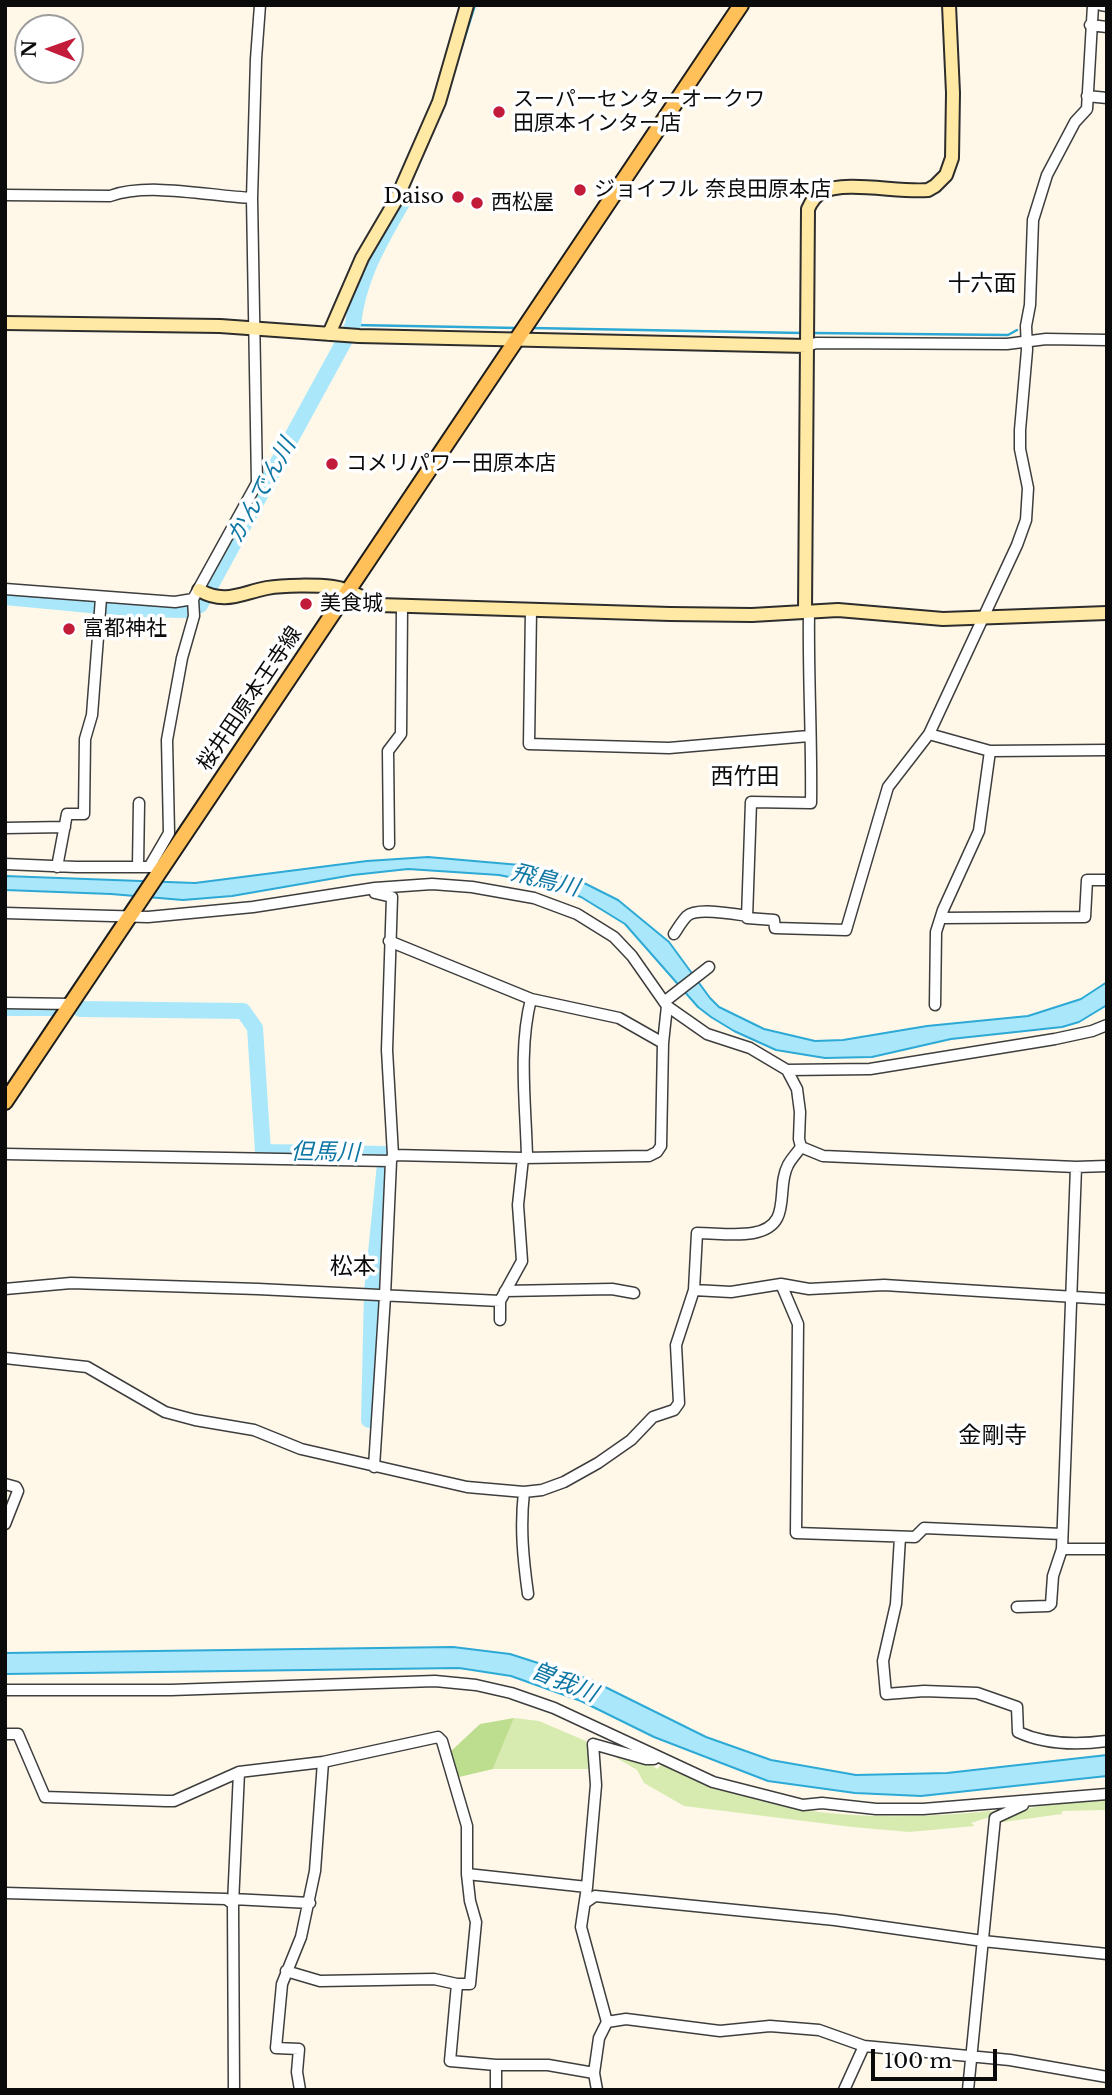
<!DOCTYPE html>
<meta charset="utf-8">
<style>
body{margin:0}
#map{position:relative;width:1112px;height:2095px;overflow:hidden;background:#fff8e9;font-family:"Libre Baskerville",serif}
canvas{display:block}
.frame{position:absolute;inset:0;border:7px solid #0b0b0b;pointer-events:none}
.north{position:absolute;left:14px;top:14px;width:70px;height:70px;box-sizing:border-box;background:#fff;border:2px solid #9d9d9d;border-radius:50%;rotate:271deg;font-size:19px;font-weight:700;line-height:28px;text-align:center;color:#0b0b0b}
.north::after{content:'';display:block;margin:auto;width:24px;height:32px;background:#c31b3a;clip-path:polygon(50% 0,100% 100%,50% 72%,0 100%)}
.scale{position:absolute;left:871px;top:2049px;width:126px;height:32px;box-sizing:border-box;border:4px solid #0b0b0b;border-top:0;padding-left:9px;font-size:21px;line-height:24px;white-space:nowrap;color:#0b0b0b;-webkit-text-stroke:5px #fff;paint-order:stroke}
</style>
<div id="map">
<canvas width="1112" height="2095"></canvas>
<div class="frame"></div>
<div class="north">N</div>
<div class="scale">100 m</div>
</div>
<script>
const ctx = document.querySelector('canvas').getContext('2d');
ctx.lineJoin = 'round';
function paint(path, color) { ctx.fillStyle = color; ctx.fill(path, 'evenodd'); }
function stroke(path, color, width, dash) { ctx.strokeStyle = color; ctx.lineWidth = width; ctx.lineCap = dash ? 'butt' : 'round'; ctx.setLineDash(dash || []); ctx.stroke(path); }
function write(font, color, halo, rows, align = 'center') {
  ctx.font = font + ' "Libre Baskerville","Noto Sans JP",serif'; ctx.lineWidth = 7; ctx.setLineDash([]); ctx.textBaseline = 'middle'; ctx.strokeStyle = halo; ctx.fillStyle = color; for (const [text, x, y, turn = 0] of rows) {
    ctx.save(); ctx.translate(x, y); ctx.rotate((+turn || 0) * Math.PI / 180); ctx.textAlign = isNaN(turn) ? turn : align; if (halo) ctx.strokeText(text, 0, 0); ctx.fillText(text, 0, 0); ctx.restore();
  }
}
paint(new Path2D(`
 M514,1718l25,3 47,20 4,28h-97z
 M598,1747l51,16 8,6 5,-5c23,9 46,20 70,28 86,30 180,27 270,18v3l-31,10 4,3 -66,6 -57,-5 -168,-21 -40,-23 -7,-13z
 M1107,1799v11l-45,1v3l-66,9c34,-22 72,-20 111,-24z`), '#d7ebb1');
paint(new Path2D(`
 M514,1718l-21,51 -38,9 -6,-25 31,-29z`), '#bddd8f');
const water = new Path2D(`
 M428,857l92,8 64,18 34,17 51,42 41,56 9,9 45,22 51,12 28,-1 84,-14 101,-10 53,-17 26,-17v23l-28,17 -17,5 -111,12 -79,18 -47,1 -49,-8 -42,-19 -23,-14 -13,-10 -73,-83 -44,-27 -32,-12 -50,-10 -91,-6 -55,6 -121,21 -49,4 -72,-6 -106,-4v-14l190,7 172,-22z
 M453,1647l57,7 81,26 115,57 65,23 85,15 91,-2 160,-18v21l-186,20 -66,-3 -87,-12 -114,-44 -73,-36 -70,-25 -52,-8 -454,6v-21z`);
paint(water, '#aae7fa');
stroke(water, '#2da9d6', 2);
stroke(new Path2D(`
 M461,49l14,-44
 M404,199l8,-20
 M353,325l165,3
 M532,328l270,5
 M812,333l196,2 9,-5`), '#2da9d6', 2.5);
stroke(new Path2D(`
 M5,597l127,12 55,1 13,-5 153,-280c5,-49 28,-85 51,-126
 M5,1008h52
 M80,1009l163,2 12,17 8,124 123,2 -14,138 -3,128`), '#aae7fa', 16);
const street = new Path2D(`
 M1101,5l6,1
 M1090,25l17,2
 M1087,96l20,2
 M5,195l105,1c39,-14 99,0 142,2
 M807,346l9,-3 191,1 39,-5 61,1
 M5,589l170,13 18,-3
 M531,610l-2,134 140,4 140,-12
 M809,611c-1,64 3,128 2,192l-60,-1 -4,116 27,2 1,8 71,2 42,-143 41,-53 88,-189 9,-25 2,-32 -8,-39v-19l7,-80 -1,-24 4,-21 3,-85 14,-45 28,-53 12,-13 6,-104
 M929,734l61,17 117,-1
 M5,828l60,-1
 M389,844l-1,-93 13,-17 1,-127
 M5,864l71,3h79
 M151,864l18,-31 -2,-93 15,-82 12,-42 -1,-17 64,-116 -5,-285 4,-139 4,-54
 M138,866l1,-63
 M57,867l10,-53h17l1,-75 7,-24 9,-117
 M5,913l143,4 105,-10 122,-19 57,-4 40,3 62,11 43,16 37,23 18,19 35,50 40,28 43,14 37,22 10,19 3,23 -1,27 2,8 22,9 253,11 31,-1
 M941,918l144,-1 2,-37h20
 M674,934c4,-6 8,-13 13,-18 10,-9 47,-2 61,0
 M389,941l142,58 88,19 44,25
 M664,1002l45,-35
 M5,1003l67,1
 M935,1005l1,-73 7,-22 36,-79 11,-80
 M787,1070l83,-1 185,-30 37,-8 15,-6
 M5,1154l386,7 2,-6 -6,-105 5,-153 -17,-4v-4
 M393,1155l130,3 126,-2 8,-4 4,-6 2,-103 4,-37
 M527,1158c-1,-52 -9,-108 4,-159
 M781,1284l17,40 -2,209 119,4 9,-9 138,6
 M5,1289l66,-6 187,6 242,12
 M694,1290l37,2 50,-8 28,5 75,-4 223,14
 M505,1291l107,-2 22,4
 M500,1320v-19l22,-40 -4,-56 5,-47
 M5,1358l82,9 78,45 30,8 59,10 47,19 166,38 57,5 18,-2 22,-8 34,-19 33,-23 22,-23 21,-7 5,-7 -3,-58 18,-55 3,-57c18,0 39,3 56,0 41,-7 22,-44 35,-68 3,-6 9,-12 13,-18
 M374,1467l11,-171 6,-135
 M5,1484l11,3 2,4 -13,33
 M524,1492c-4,35 -1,66 4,102
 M900,1537l-4,67 -13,57 3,33 38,-3 53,2 40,14 1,25c28,13 59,13 89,9
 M1062,1549h45
 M1017,1607l31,-1 3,-2 2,-28 9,-27 14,-382
 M5,1690h166l264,-9 41,4 35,8 43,15 159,74 90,23 19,-2 54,6h47l184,-15
 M5,1734h13l27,63 121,4h8l65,-29 84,-10 115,-25 4,4 25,85v48l120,13
 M5,1893l221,6 7,5
 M233,1899l77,4
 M585,1903l10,-7 240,24 148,21 124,13
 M286,1971l34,10 114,-2 23,5h13l6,-62 -6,-21 -3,-27
 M457,1984l-7,77 46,4h52l46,8
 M607,2022l19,-3 94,12 50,-5 49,4 45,16 146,14 97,17
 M234,2090l-1,-186 6,-132
 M300,2090l-3,-18 2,-23 -23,-1 6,-64 19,-47 14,-66 8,-109
 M496,2090v-25
 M597,2090l-3,-17 5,-35 8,-16 -26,-95 6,-40 9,-102 -3,-41 53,15h8
 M844,2090l20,-44
 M968,2090l27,-272 28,-13`);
const secondary = new Path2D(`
 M5,323l215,3 139,10 448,10
 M329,334l33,-76 34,-58 43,-98 28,-97
 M199,590c26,15 42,3 68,-2 17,-3 49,-3 66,-1 17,2 31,12 46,18l291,9 82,1 86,-5 105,9 164,-6
 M805,611l3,-402c3,-7 7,-13 14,-17 23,-12 78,1 106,-2l7,-4 11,-11 6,-17 1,-65 -4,-88`);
const primary = new Path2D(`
 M5,1102l736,-1097`);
stroke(street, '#3e3e3e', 13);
stroke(secondary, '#2d2d2d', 16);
stroke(primary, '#1c1c1c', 18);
stroke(street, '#fff', 10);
stroke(secondary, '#ffe9a4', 12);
stroke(primary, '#ffc059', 14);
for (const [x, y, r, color] of [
 [499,112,7,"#c31b3a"],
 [580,190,7,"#c31b3a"],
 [458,197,7,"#c31b3a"],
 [477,203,7,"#c31b3a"],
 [332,464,7,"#c31b3a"],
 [306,604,7,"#c31b3a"],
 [69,629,7,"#c31b3a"]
]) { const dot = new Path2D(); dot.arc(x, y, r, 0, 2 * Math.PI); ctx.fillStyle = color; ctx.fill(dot); stroke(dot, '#fff', 2.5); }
write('21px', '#0b0b0b', '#fff', [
 ["スーパーセンターオークワ",513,100],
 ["田原本インター店",513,124],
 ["ジョイフル 奈良田原本店",594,190],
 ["Daiso",444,197,"right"],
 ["西松屋",491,203],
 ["コメリパワー田原本店",346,464],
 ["美食城",320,604],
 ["富都神社",83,629]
], 'left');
write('21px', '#0b0b0b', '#fff', [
 ["桜井田原本王寺線",250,699,-56]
]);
write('23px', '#0b0b0b', '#fff', [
 ["十六面",982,285],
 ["西竹田",745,778],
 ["松本",353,1268],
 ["金剛寺",993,1437]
]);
write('italic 23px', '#0e77a4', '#fff', [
 ["かんでん川",262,491,-61],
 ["飛鳥川",545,881,14],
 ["但馬川",325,1153,1],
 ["曽我川",564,1683,22]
]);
</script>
